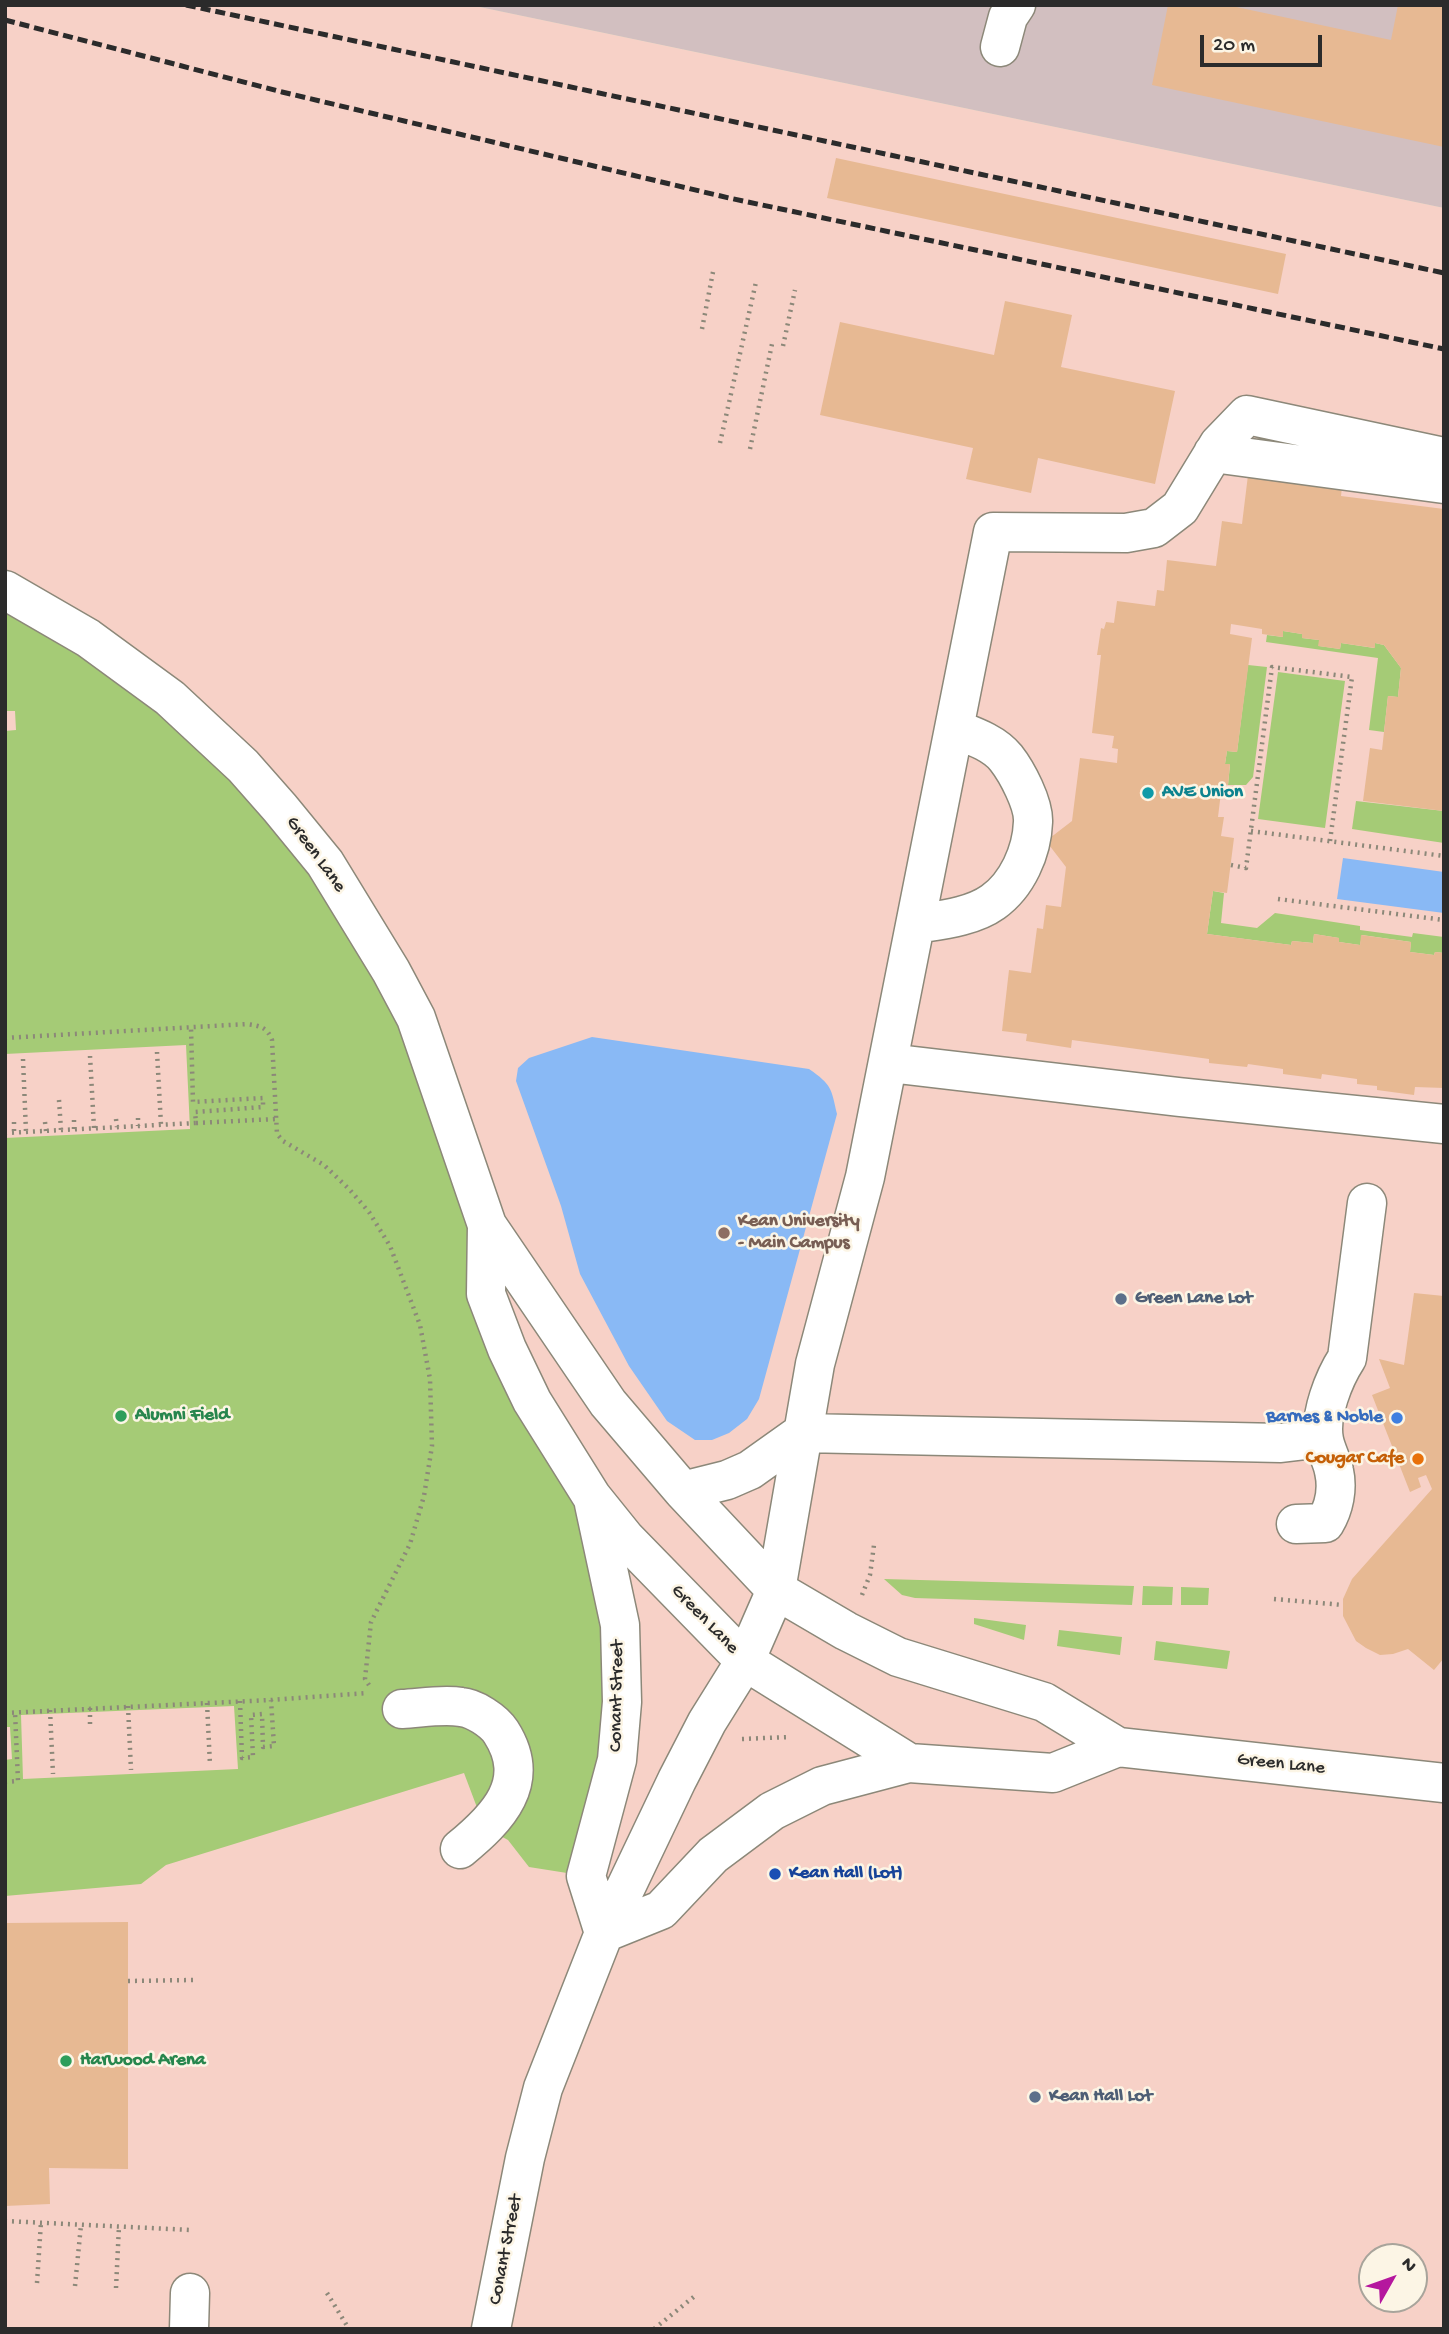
<!DOCTYPE html>
<style>
body{margin:0}
#map{position:relative;width:1449px;height:2334px;overflow:hidden;background:#ede6c7;font-family:"Gochi Hand",sans-serif}
canvas{display:block}
.frame{position:absolute;inset:0;border:7px solid #2b2b2b;pointer-events:none}
.north{position:absolute;left:1358px;top:2243px;width:70px;height:70px;box-sizing:border-box;background:#fcf5e5;border:2px solid #a8a49b;border-radius:50%;rotate:50deg;font-size:19px;font-weight:700;line-height:28px;text-align:center;color:#2b2b2b}
.north::after{content:'';display:block;margin:auto;width:24px;height:32px;background:#b5179e;clip-path:polygon(50% 0,100% 100%,50% 72%,0 100%)}
.scale{position:absolute;left:1200px;top:35px;width:122px;height:32px;box-sizing:border-box;border:4px solid #2b2b2b;border-top:0;padding-left:9px;font-size:21px;line-height:24px;white-space:nowrap;color:#2b2b2b;-webkit-text-stroke:5px #fcf5e5;paint-order:stroke}
</style>
<div id="map">
<canvas width="1449" height="2334"></canvas>
<div class="frame"></div>
<div class="north">N</div>
<div class="scale">20 m</div>
</div>
<script>
const ctx = document.querySelector('canvas').getContext('2d');
ctx.lineJoin = 'round';
function paint(path, color) { ctx.fillStyle = color; ctx.fill(path, 'evenodd'); }
function stroke(path, color, width, dash) { ctx.strokeStyle = color; ctx.lineWidth = width; ctx.lineCap = dash ? 'butt' : 'round'; ctx.setLineDash(dash || []); ctx.stroke(path); }
function write(font, color, halo, rows, align = 'center') {
  ctx.font = font + ' "Gochi Hand",sans-serif'; ctx.lineWidth = 5; ctx.setLineDash([]); ctx.textBaseline = 'middle'; ctx.strokeStyle = halo; ctx.fillStyle = color; for (const [text, x, y, turn = 0] of rows) {
    ctx.save(); ctx.translate(x, y); ctx.rotate((+turn || 0) * Math.PI / 180); ctx.textAlign = isNaN(turn) ? turn : align; if (halo) ctx.strokeText(text, 0, 0); ctx.fillText(text, 0, 0); ctx.restore();
  }
}
paint(new Path2D(`
 M5,5h465l974,203v2121h-1439zM1372,2257h42v42h-42z`), '#f7d1c7');
paint(new Path2D(`
 M470,5h974v203z`), '#d2bfc0');
paint(new Path2D(`
 M5,590l238,176 173,252 70,276 106,203 28,128 -34,251 -57,-9 -21,-27 -13,-7 -14,-15 -17,-45 -298,92 -25,19 -136,12v-136l7,-1 -2,-32h-5v-589l185,-9 -4,-84 -181,9v-323l11,-1 -1,-19h-10zM234,1706l4,63 -215,10 -2,-64z
 M1283,631l19,3v4l17,2v6l21,3 1,-6 33,5 1,-5 9,2 17,23 -3,29 -10,-1 -4,36 -15,-2 9,-72 -112,-16 1,-7 16,2z
 M1248,665l19,2 -14,110 -7,8h-18l2,-20 -5,-1 2,-13 10,1z
 M1278,672l67,9 -20,147 -67,-9z
 M1356,801l88,10v32l-92,-14z
 M1213,891l11,2 -3,30 36,5 18,-15 85,13v4l52,7 1,-4 31,4v16l-9,-1 -1,3 -24,-3 1,-10 -49,-7 -2,10 -21,-3v-4l-25,-4 -1,9 -21,-2 -1,4 -84,-11z
 M884,1579l250,7 -2,19 -217,-7 -13,-3z
 M1143,1586l30,1 -1,18h-30z
 M1181,1587l28,1 -1,17h-27z
 M974,1618l52,7 -2,15 -50,-16z
 M1059,1630l63,7 -2,18 -63,-9z
 M1156,1641l74,10 -3,18 -73,-9z`), '#a5cb76');
paint(new Path2D(`
 M1343,858l101,14v41l-107,-14z
 M592,1037l217,32c23,16 22,19 28,45l-78,285 -12,20 -18,14 -17,7h-17l-28,-19 -38,-55 -49,-92 -19,-68 -45,-125 2,-13 11,-10z`), '#89b9f5');
paint(new Path2D(`
 M1168,5h59l164,35 7,-35h46v142l-292,-62z
 M836,158l450,96 -8,40 -451,-96z
 M1005,301l67,14 -11,52 114,24 -20,93 -117,-26 -7,35 -65,-14 7,-31 -153,-33 20,-93 154,33z
 M1265,430l97,14 -20,43 -1,9 103,13v302l-81,-10 7,-53 12,2 6,-54 10,1 3,-29 -17,-23 -9,-2v5l-34,-5 -1,6 -22,-3 1,-6 -17,-2v-4l-19,-3v6l-21,-3v-5l-31,-5 -1,10 22,4 -15,114 -10,-1 -2,13h5l-2,21 -6,-1 -4,33h6l-3,19 13,2 -7,55 -14,-2 -6,43 84,11 1,-4 21,2 1,-9 25,4v4l21,3 1,-10 50,7 -1,10 24,3 1,-3 9,1v135l-29,-1 -1,8 -37,-5v-4l-20,-2v-5l-35,-5 -1,5 -38,-5v-5l-35,-5 -1,3 -38,-4v-4l-137,-19 -1,8 -45,-7 1,-7 -25,-3 7,-61 22,3 6,-45 6,1 3,-24 15,2 5,-40 -20,-26 26,-20 8,-63 37,5 1,-14 -6,-1 2,-12 -22,-3 9,-78h-4l4,-27 3,1 2,-7 8,1 3,-22 38,5 2,-16 7,1 3,-31 49,6 6,-45 20,3 6,-49 11,1z
 M1414,1293l30,3v362l-10,12 -26,-21 -15,5 -13,1 -14,-7 -10,-7 -13,-25v-17l9,-20 80,-90 -6,-14 -8,3 3,9 -11,5 -38,-97 18,-7 -11,-29 25,6z
 M128,1922v247l-79,-1 1,36 -45,2v-283z`), '#e7b993');
const minor = new Path2D(`
 M1000,47l8,-30 8,-12
 M1213,453l231,31
 M5,590l83,48 82,60 73,68 37,42 45,55 66,108 25,47 71,207 121,178 75,88 93,99 70,41 52,26 146,45 74,45 326,36
 M916,924c25,-4 56,-7 77,-22 24,-17 39,-50 40,-80 1,-18 -16,-50 -27,-64 -12,-15 -33,-22 -51,-29
 M889,1063l290,34 265,27
 M487,1225l-1,69 21,55 25,52 60,96 33,41 120,123 164,102 144,10 65,-26
 M683,1491l44,-11 23,-10 52,-37 479,10 42,-5
 M594,1504l26,121 2,77 -5,58 -31,116 18,57
 M1296,1524l29,-1c9,-15 13,-34 9,-52 -2,-11 -8,-20 -10,-31 -5,-25 10,-62 23,-82l20,-155
 M402,1709c19,-1 41,-5 59,-2 13,1 33,14 40,25 32,50 -3,86 -41,117
 M604,1933l57,-23 52,-55 59,-44 50,-25 87,-23
 M189,2329l1,-36
 M491,2329l34,-171 18,-70 61,-155 73,-153 30,-58 38,-61 31,-71 39,-226 50,-187 128,-645 133,1 28,-5 26,-20 39,-64 28,-29 197,42`);
stroke(minor, '#8c8879', 41);
stroke(new Path2D(`
 M702,329l11,-57
 M783,346l12,-56
 M720,443l36,-161
 M750,449l22,-105
 M1251,831l193,25
 M1231,865l15,3 26,-201 80,10 -22,164
 M1278,899l166,21
 M5,1038l242,-14c13,2 20,3 25,16l5,94 6,7 41,24 25,24 20,23 21,34 30,79 10,54 2,67 -8,50 -14,48 -39,78 -6,57 6,9
 M157,1052l4,73
 M90,1056l4,72
 M23,1059l3,73
 M59,1100l2,30
 M138,1118v8
 M116,1119l1,8
 M74,1120v9
 M14,1122v10
 M45,1122l1,9
 M196,1123l80,-4
 M5,1133l191,-10 -1,-11 68,-5v-9l-70,4 -2,-74
 M862,1595l8,-20 4,-30
 M1274,1599l69,6
 M240,1701l2,57 11,-1 -2,-42 11,-1 1,33 11,-1 -3,-46
 M207,1703l3,62
 M128,1706l3,64
 M90,1708v21
 M50,1710l3,64
 M5,1713l266,-13 96,-7
 M742,1739l47,-2
 M5,1782l13,-1 -3,-69
 M128,1981l65,-1
 M5,2221l186,9
 M37,2283l4,-61
 M75,2286l6,-61
 M116,2288l3,-62
 M327,2293l22,36
 M654,2329l42,-34`), '#8c8879', 4.5, [2, 5]);
stroke(minor, '#fff', 38);
stroke(new Path2D(`
 M186,5l1258,268
 M5,20l277,72 447,106 715,151`), '#2b2b2b', 5, [10, 5]);
for (const [x, y, r, color] of [
 [1148,793,7,"#0f9aa8"],
 [724,1233,7,"#8d6e63"],
 [1121,1299,7,"#5c6f8a"],
 [121,1416,7,"#2e9e5b"],
 [1397,1418,7,"#3f7fe0"],
 [1418,1459,7,"#e8710a"],
 [775,1874,7,"#1a4fb4"],
 [66,2061,7,"#2e9e5b"],
 [1035,2097,7,"#5c6f8a"]
]) { const dot = new Path2D(); dot.arc(x, y, r, 0, 2 * Math.PI); ctx.fillStyle = color; ctx.fill(dot); stroke(dot, '#fcf5e5', 2.5); }
write('bold 19px', '#0d838f', '#fcf5e5', [
 ["AVE Union",1162,793]
], 'left');
write('19px', '#2b2b2b', '#fcf5e5', [
 ["Green Lane",315,855,54],
 ["Green Lane",704,1620,46],
 ["Conant Street",618,1696,-89],
 ["Green Lane",1281,1765,6],
 ["Conant Street",507,2250,-79]
]);
write('bold 19px', '#785e54', '#fcf5e5', [
 ["Kean University",738,1222],
 ["- Main Campus",738,1244]
], 'left');
write('bold 19px', '#4e5e75', '#fcf5e5', [
 ["Green Lane Lot",1135,1299],
 ["Kean Hall Lot",1049,2097]
], 'left');
write('bold 19px', '#27864d', '#fcf5e5', [
 ["Alumni Field",135,1416],
 ["Harwood Arena",80,2061]
], 'left');
write('bold 19px', '#366cbe', '#fcf5e5', [
 ["Barnes & Noble",1383,1418]
], 'right');
write('bold 19px', '#c56008', '#fcf5e5', [
 ["Cougar Cafe",1404,1459]
], 'right');
write('bold 19px', '#164399', '#fcf5e5', [
 ["Kean Hall (Lot)",789,1874]
], 'left');
</script>
